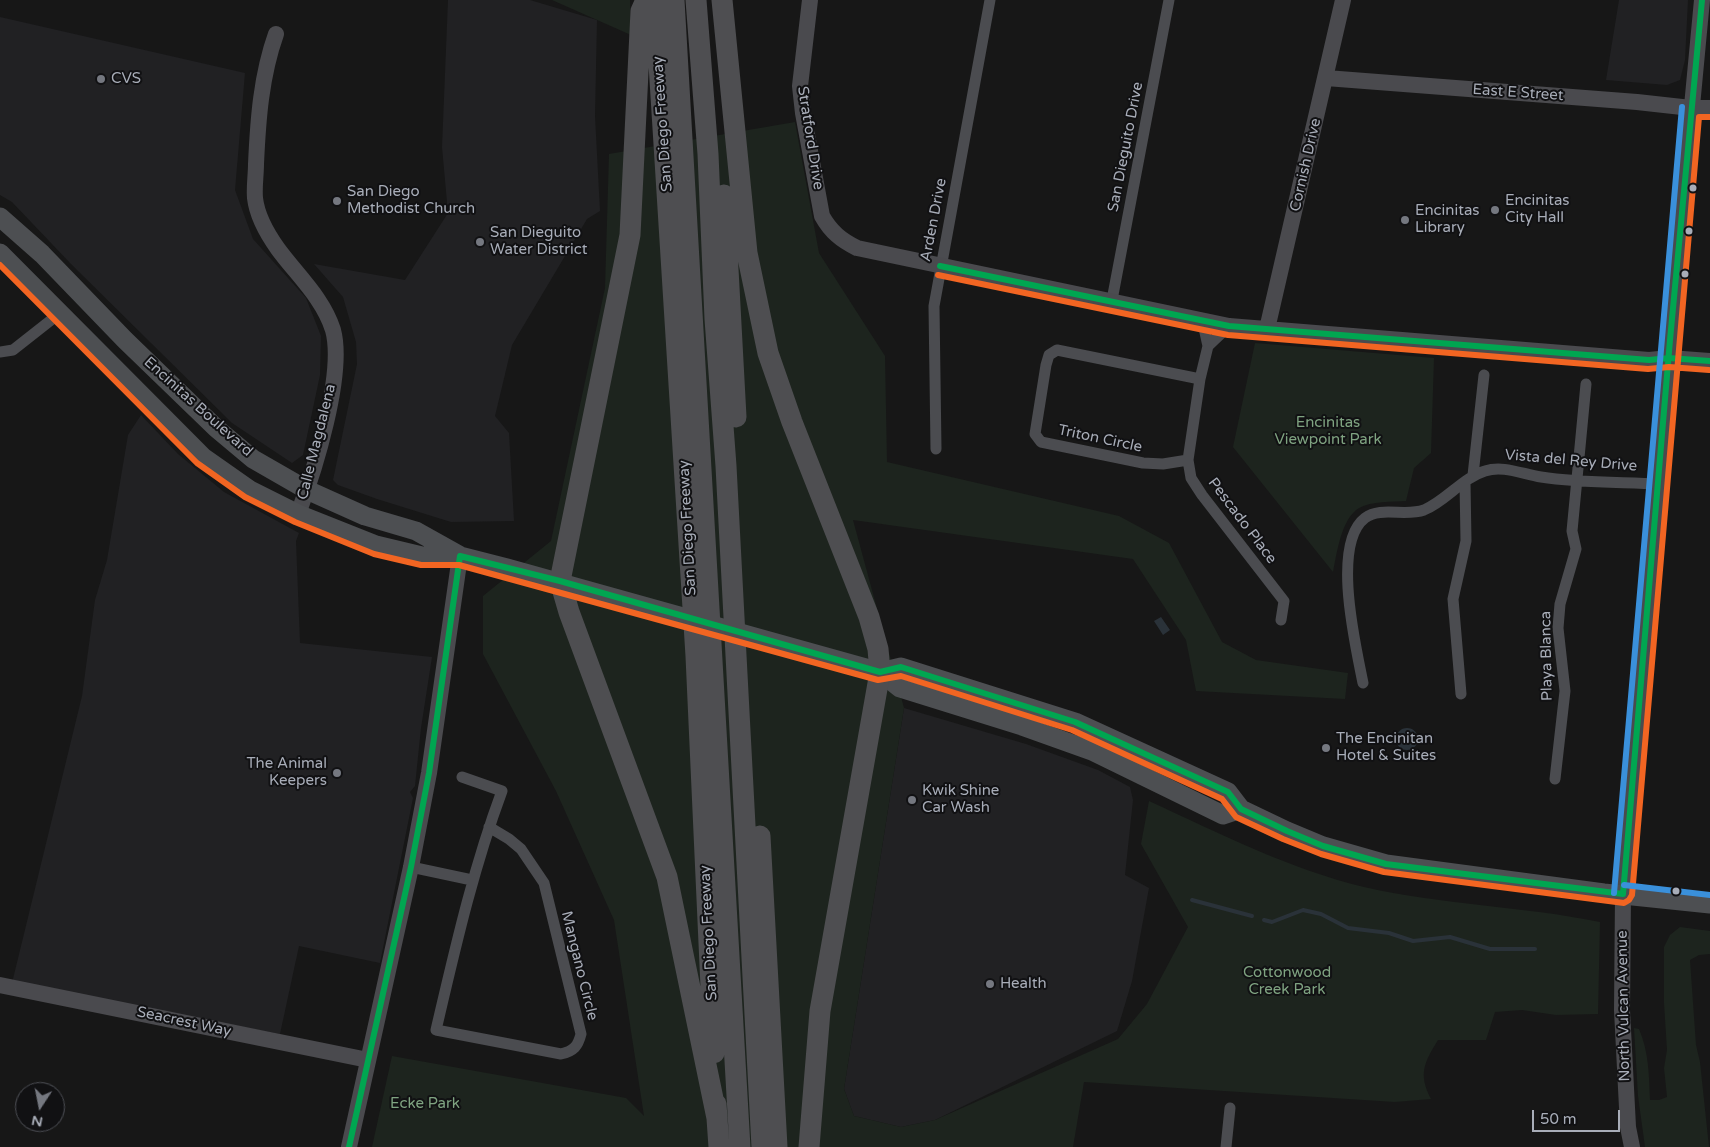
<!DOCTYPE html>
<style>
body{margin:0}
#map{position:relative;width:1710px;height:1147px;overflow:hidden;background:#171717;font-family:"Varela Round",sans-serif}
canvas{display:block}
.north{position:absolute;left:15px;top:1082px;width:50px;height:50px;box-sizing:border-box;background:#111113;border:1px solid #4d4f55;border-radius:50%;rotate:191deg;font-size:14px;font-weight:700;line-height:20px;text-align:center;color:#a8adb8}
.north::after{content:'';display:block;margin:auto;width:18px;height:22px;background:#757880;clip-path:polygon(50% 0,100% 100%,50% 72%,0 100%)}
.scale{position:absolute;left:1532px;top:1110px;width:88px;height:22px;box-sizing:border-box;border:2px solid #a8adb8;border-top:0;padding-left:6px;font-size:15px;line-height:18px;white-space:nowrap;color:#a8adb8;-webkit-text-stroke:4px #111113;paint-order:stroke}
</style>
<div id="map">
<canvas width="1710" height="1147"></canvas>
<div class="north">N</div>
<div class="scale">50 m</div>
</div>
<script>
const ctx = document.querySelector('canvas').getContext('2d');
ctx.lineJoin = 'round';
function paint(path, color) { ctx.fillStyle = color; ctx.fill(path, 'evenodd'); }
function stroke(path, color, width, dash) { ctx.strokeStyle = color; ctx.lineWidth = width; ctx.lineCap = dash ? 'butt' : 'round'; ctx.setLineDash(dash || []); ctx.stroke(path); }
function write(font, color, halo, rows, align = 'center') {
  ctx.font = font + ' "Varela Round",sans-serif'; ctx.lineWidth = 4; ctx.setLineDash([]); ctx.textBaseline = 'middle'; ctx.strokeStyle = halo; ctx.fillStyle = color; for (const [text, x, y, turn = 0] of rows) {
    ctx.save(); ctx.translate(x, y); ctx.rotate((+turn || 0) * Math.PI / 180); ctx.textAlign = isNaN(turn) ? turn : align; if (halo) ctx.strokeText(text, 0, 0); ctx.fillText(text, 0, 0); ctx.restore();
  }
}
paint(new Path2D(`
 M448,0h82l67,20 -2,96 5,95 -13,8 -75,126 -17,71 14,17 5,88 -63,1 -74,-23 -39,-14 -5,-5 24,-116 -1,-22 -13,-45 -29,-33 91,16 43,-67 -6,-66z
 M1619,0h69l-3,60 -5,20 -13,5 -61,-5z
 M0,17l245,56 -10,117 18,49 53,59 15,38 -1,39 -17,80 -11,8 -60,-40 -161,-159 -59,-62 -12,-7z
 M141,415l37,39 46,38 75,41 -3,8 4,102 132,14 -11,71 -6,58 -5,6 3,6 -33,165 -81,-17 -19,88 -268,-51 70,-287 13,-96 12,-40 21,-125z
 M904,708l122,36 72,26 32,17 3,13 -8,75 24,13 -17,93 -15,50 -182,89 -34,7 -47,-11 -10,-27z`), '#212123');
paint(new Path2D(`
 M552,0h78l1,35z
 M795,122l24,131 66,103 2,106 232,54 50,27 53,99 34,18 92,13 -3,26 -149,-8 -10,-51 -53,-81 -280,-39 51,188 -60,381 10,27 47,11 34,-7 183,-81 29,-35 41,-77 -47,-83 8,-43c70,32 140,68 215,86 78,18 158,19 236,35l-2,92 -42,1 -34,-5 -27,2 -9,28h-48c-14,23 -20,34 -7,59l-36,3 -311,-20 -11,65h-701l20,-91 234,42 18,18 -30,-196 -58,-129 -73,-137v-58l68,-55 54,-253 4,-134z
 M1255,343l179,15 -3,95 -17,15 -8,33c-14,1 -34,0 -47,7 -18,11 -22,45 -26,64l-100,-125z
 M1680,927l30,4v23l-11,1 -9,5 6,85 4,17 9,85h-64l-7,-51 -4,-68 5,1c10,23 10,47 11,71h9l8,-3 -3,-29 3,-18 -3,-47v-56l6,-12z`), '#1d241e');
paint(new Path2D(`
 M1161,617l9,13 -7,5 -9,-14z
 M1396 739a11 11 0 1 1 22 0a11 11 0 1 1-22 0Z`), '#2a3239');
stroke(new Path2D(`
 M1192,900l60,16
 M1264,920l8,2 31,-12 18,4 27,14 41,5 24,8 37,-4 40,12h45`), '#2a3239', 4);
stroke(new Path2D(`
 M1112,300l57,-300
 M1202,319l6,27 -8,33 -12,81 3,18 11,17 82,106 -3,19
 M1208,346l21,-20
 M0,352l13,-2 47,-37
 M936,449l-2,-143 56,-306
 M1188,460l-25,4 -20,-1 -102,-21 -6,-8 11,-69 3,-10 8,-5 143,29
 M1473,475l11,-100
 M1363,683c-7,-36 -32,-139 2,-165 16,-12 40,-1 59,-8 22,-9 38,-32 61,-39 18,-6 37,3 56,6 38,6 79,5 118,7
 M1461,694l-8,-95 13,-58 -1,-59
 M462,777l40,14c-29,78 -47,158 -66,239l125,24c13,-3 17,-8 20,-20l-37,-151 -23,-34 -12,-10 -20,-12
 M1555,779l10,-88 -7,-63 2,-24 16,-55 -4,-18 14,-147
 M411,867l61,13
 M1226,1147l4,-39`), '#4b4c50', 11);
stroke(new Path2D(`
 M810,0l-10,86 3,27 19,103c9,16 19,24 35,32l372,78 420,34 20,-2 41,3
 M276,34c-15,42 -18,86 -20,130 0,11 -2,23 -1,34 2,18 13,37 23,51 19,26 45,49 55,81 12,44 -19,142 -35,184
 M1326,78l311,24 54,6h19
 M1267,329l76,-329
 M0,985l368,75
 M349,1147l62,-280 18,-94 31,-217
 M1632,1147l-4,-20 -6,-117 1,-116 47,-554 32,-340`), '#4a4a4e', 16);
stroke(new Path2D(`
 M0,217l42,37 83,86 91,88 37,31 54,31 58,26 51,15 43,24
 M0,253l203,204 47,33 48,24 78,31 46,11h38l47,12 373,104 21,-5 174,55 153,70 13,17 46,22 36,15 63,18 218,29 106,11
 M880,672l20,16 122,38 70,25 131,64 18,-6`), '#4d4f52', 19);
stroke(new Path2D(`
 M646,0l-5,11 -11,224 -70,346 9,31 98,265 50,241
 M655,0l41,656 18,397
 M674,0l66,1147
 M696,0l12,154 7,165 11,147 36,681
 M722,0l25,253 21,100 24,69 77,195 9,32 2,23 -60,339 -11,136
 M724,195l12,222
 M760,836l17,311
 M716,1104l3,43`), '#4e4e51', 21);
stroke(new Path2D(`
 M940,266l289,60 420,34 20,-2 41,3
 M460,556l100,25 320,91 21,-5 174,55 153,70 13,17 46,22 36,15 63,18 237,30
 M1623,894l47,-554 32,-340
 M349,1147l62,-280 18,-94 31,-217`), '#00a651', 6);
stroke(new Path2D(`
 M0,265l197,198 48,34 50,25 79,32 47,11h38l419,115 23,-4 171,54 150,69 14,18 47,22 38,15 63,18 240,31 5,-3 3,-5 67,-778h11
 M938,275l290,60 420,34 21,-2 40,3`), '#f26522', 6);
stroke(new Path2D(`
 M1624,885l86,10
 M1614,893l68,-786`), '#3a90db', 6);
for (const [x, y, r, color] of [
 [101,79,5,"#757880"],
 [1693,188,4.5,"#a8adb8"],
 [337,201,5,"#757880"],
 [1495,210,5,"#757880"],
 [1405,220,5,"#757880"],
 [1689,231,4.5,"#a8adb8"],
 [480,242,5,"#757880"],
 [1685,274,4.5,"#a8adb8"],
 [1326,748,5,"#757880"],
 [337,773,5,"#757880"],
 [912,800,5,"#757880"],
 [1676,891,4.5,"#a8adb8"],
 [990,984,5,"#757880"]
]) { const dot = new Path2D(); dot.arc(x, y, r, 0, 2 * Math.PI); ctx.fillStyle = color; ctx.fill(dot); stroke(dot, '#111113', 2); }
write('15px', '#a8adb8', '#111113', [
 ["CVS",111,79],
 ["San Diego",347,192],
 ["Methodist Church",347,209],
 ["Encinitas",1505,201],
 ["City Hall",1505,218],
 ["Encinitas",1415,211],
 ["Library",1415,228],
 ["San Dieguito",490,233],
 ["Water District",490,250],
 ["The Encinitan",1336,739],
 ["Hotel & Suites",1336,756],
 ["The Animal",327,764,"right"],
 ["Keepers",327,781,"right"],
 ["Kwik Shine",922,791],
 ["Car Wash",922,808],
 ["Health",1000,984]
], 'left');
write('15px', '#a8adb8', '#111113', [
 ["East E Street",1518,93,4],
 ["San Diego Freeway",663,124,-94],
 ["Stratford Drive",810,138,81],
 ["San Dieguito Drive",1126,147,-79],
 ["Cornish Drive",1306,165,-77],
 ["Arden Drive",934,220,-79],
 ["Encinitas Boulevard",198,407,42],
 ["Triton Circle",1100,439,12],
 ["Calle Magdalena",317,442,-76],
 ["Vista del Rey Drive",1571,461,5],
 ["Pescado Place",1242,521,53],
 ["San Diego Freeway",688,528,-93],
 ["Playa Blanca",1547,656,-91],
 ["San Diego Freeway",709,933,-93],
 ["Mangano Circle",579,966,76],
 ["North Vulcan Avenue",1624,1006,-91],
 ["Seacrest Way",184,1022,12]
]);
write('15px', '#7fa381', '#111113', [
 ["Encinitas",1328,423],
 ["Viewpoint Park",1328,440],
 ["Cottonwood",1287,973],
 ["Creek Park",1287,990],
 ["Ecke Park",425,1104]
]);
</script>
